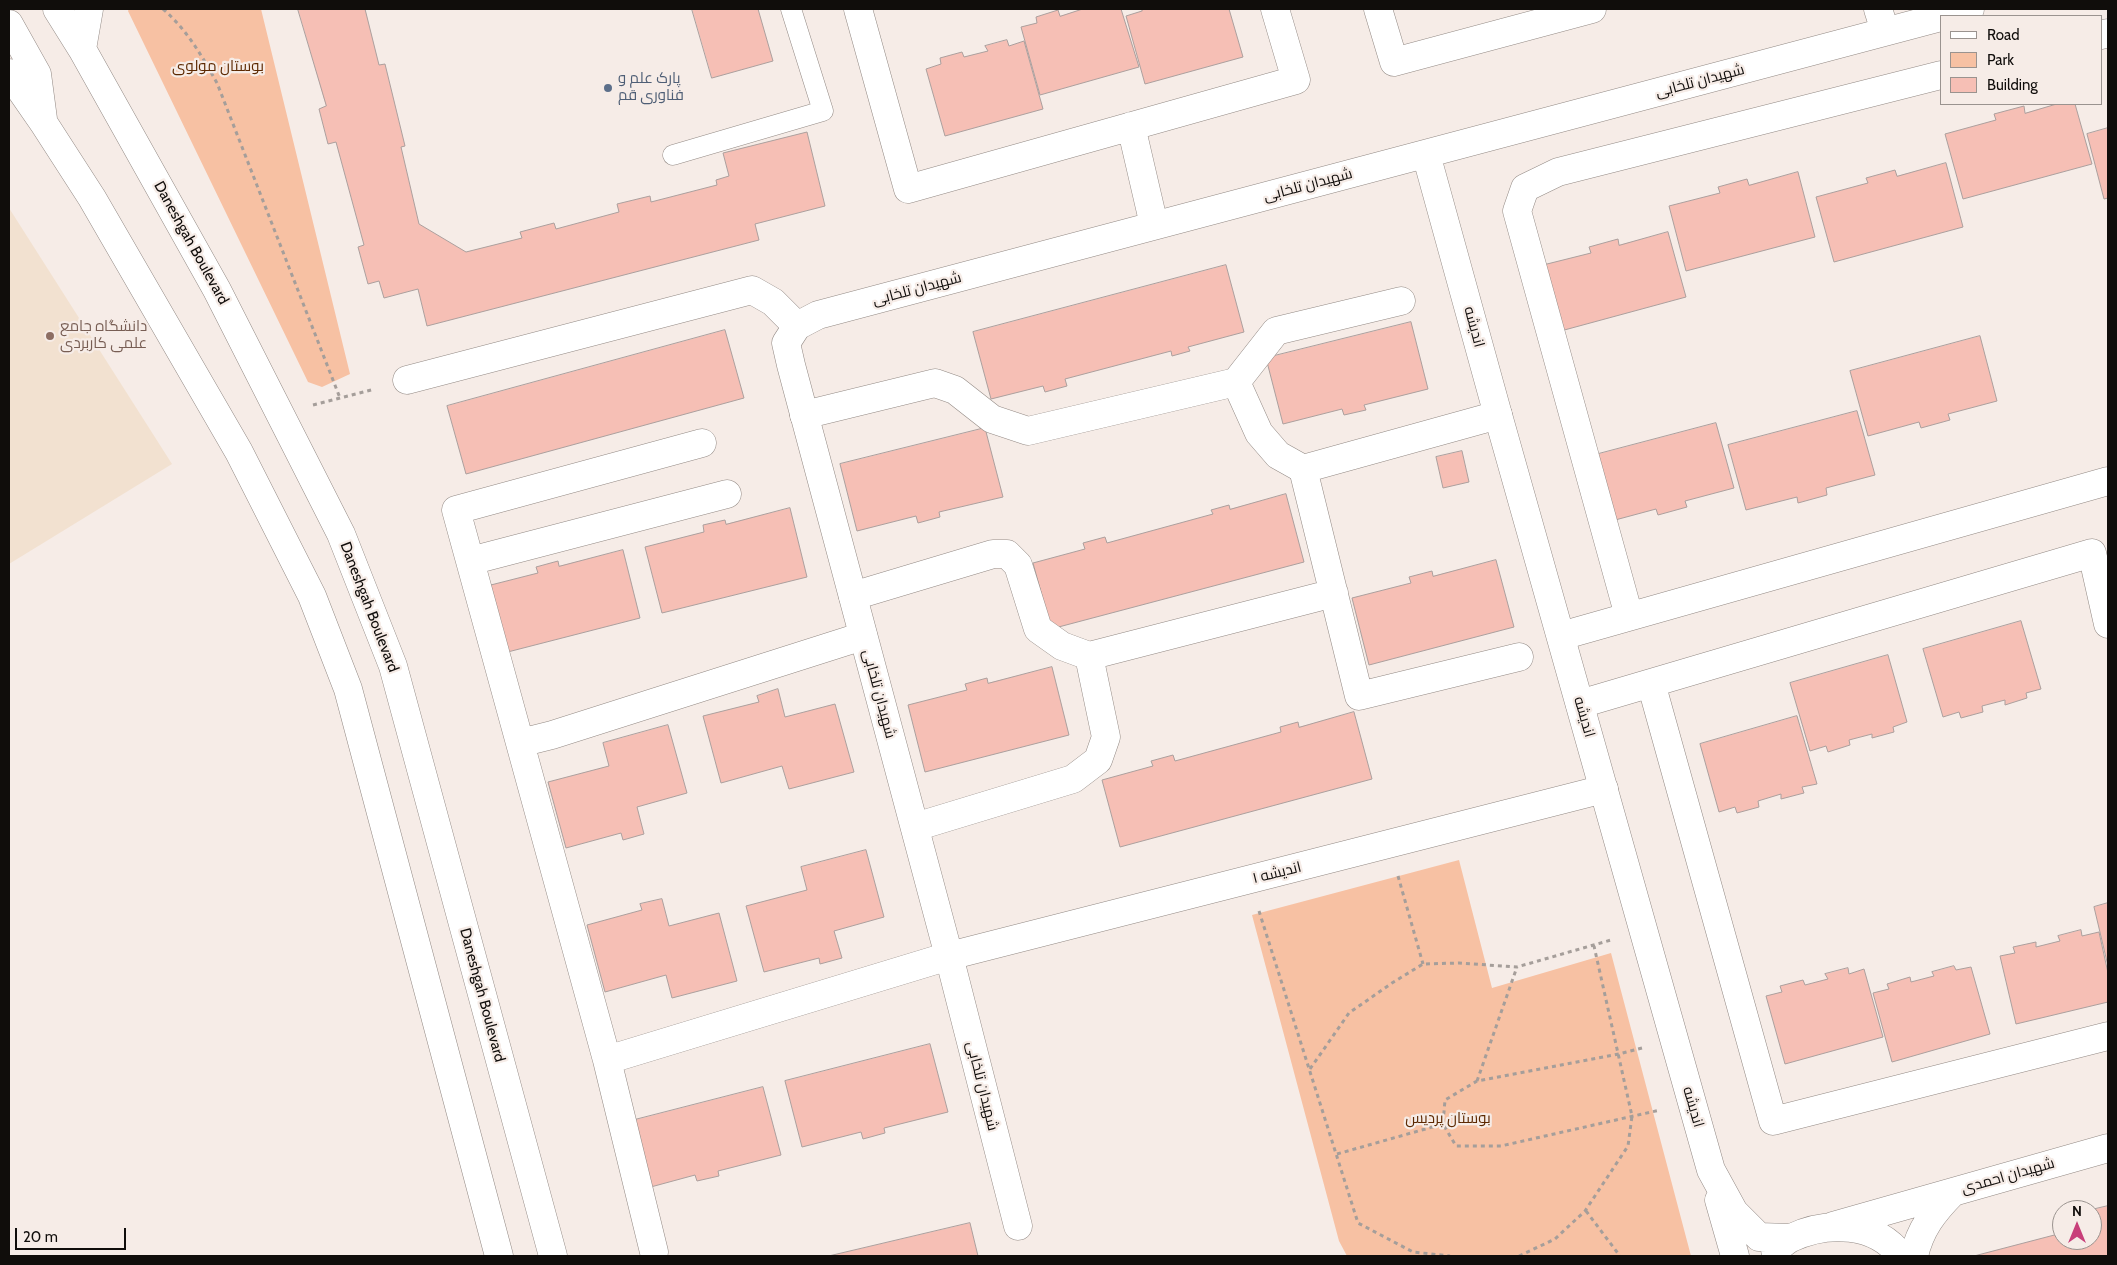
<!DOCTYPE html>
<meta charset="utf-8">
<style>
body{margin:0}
#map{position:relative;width:2117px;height:1265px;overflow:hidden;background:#f6ece7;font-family:Cabin,sans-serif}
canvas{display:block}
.frame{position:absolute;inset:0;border:10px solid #100d0b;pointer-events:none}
.legend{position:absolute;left:1940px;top:15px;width:162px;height:90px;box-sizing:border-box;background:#f6ece7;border:1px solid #9a938f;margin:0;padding:6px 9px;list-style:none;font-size:15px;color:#100d0b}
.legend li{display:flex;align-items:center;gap:10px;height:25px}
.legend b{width:25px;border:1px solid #9a938f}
.north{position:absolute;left:2052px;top:1200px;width:50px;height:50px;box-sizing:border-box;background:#f6ece7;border:1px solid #9a938f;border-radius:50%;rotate:0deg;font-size:14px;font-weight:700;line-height:20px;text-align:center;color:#100d0b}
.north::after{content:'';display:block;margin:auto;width:18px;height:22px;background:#c83f7a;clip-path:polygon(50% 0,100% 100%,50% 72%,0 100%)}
.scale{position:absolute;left:15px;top:1228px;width:111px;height:22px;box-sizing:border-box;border:2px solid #100d0b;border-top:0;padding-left:6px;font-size:15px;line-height:18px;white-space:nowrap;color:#100d0b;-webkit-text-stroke:4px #f6ece7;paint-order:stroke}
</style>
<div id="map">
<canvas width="2117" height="1265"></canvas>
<div class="frame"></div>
<ul class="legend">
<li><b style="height:6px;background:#fff"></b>Road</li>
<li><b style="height:14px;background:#f7c1a3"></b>Park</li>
<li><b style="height:14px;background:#f6bfb5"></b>Building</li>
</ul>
<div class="north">N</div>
<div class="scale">20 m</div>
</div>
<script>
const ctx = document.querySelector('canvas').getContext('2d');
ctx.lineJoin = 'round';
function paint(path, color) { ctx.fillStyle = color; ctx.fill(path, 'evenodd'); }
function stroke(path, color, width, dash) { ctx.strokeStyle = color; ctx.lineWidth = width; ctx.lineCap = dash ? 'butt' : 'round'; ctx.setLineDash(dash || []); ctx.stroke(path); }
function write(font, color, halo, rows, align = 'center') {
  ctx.font = font + ' Cabin,Cairo,sans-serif'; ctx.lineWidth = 4.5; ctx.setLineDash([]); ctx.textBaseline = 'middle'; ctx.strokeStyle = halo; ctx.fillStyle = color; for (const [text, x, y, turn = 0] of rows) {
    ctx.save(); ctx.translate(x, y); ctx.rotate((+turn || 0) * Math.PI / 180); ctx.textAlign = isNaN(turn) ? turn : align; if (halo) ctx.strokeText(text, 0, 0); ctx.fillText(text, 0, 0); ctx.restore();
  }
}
paint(new Path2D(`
 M9,208l163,256 -163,100z`), '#f2e1d0');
paint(new Path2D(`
 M129,9h132l89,365 -28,13 -14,-5 -180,-371z
 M1459,860l33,128 119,-35 80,303h-344l-8,-15 -87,-326z`), '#f7c1a3');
const building = new Path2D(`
 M298,9h67l14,56 6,-1 20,82 -4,1 18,77 47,28 56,-14 -2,-6 34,-9 2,6 63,-17 -2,-8 33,-8 1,6 66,-17 -1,-5 13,-4 -6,-23 84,-21 18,74 -70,18 4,16 -332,86 -9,-37 -34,9 -5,-17 -11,3 -10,-37 6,-2 -28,-103 -8,2 -9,-35 7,-3z
 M692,9h66l15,52 -61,17z
 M1083,9h38l18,58 -99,28 -19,-68 16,-4 -1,-6 22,-7 2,6z
 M1141,9h88l14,48 -98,27 -19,-68 16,-5z
 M1007,40l2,6 15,-5 19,68 -98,27 -19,-67 15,-5 -1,-6 22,-6 2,5 24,-6 -3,-5z
 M2057,104h18l17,60 -129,35 -18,-65 51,-14 -2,-6 30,-8 1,7z
 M2108,128v70l-4,1 -17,-65z
 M1946,163l17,64 -129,35 -18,-65 52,-14 -2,-5 29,-8 2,6z
 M1798,172l17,65 -129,34 -17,-65 51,-13 -2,-6 29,-8 2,6z
 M1668,232l18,65 -129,35 -18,-66 52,-13 -2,-6 29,-8 1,6z
 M1226,265l18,67 -56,15 2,4 -18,5 -1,-5 -106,28 2,7 -22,6 -2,-6 -52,13 -18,-67z
 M1411,322l17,67 -64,16 2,5 -22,5 -2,-6 -59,15 -17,-66z
 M725,330l19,68 -278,76 -19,-68z
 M1980,336l17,65 -49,13 2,6 -29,8 -2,-6 -51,14 -18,-65z
 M1857,411l18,64 -49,13 1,7 -29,8 -1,-6 -51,13 -18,-65z
 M1716,423l18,65 -49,13 2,6 -29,8 -2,-6 -52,14 -17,-66z
 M985,428l18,69 -64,15 1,5 -22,6 -2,-7 -59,15 -17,-67z
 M1462,451l7,31 -26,6 -7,-31z
 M1286,494l18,68 -253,67 -18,-66 52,-14 -2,-6 22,-6 2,6 106,-29 -2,-4 18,-5 1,4z
 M790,508l17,69 -145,36 -17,-66 59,-15 -1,-7 22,-5 1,4z
 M623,550l17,68 -144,37 -17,-67 59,-15 -2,-6 22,-6 1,5z
 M1496,560l18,67 -145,38 -17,-67 59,-15 -2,-6 23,-6 1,5z
 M2021,621l20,68 -15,4 1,5 -22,7v-5l-23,6 1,6 -22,6 -2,-6 -16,5 -20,-68z
 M1888,655l19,67 -14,5 1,5 -22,6v-4l-23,6 1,5 -22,7 -2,-6 -16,5 -20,-68z
 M1052,667l17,68 -144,37 -17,-67 59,-15 -2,-6 22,-6 1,5z
 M778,689l7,28 50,-13 19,68 -65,17 -7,-23 -61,17 -18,-67 56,-14 -2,-6z
 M1354,712l18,67 -252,68 -18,-67 51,-14 -2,-5 22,-6 2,6 106,-29 -1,-5 18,-5 1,5z
 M1797,716l20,68 -15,3 2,6 -23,6v-5l-23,7 1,6 -22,6 -2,-6 -16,5 -19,-68z
 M668,725l19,68 -50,14 7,27 -21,6 -2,-7 -55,15 -18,-66 61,-16 -6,-23z
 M866,850l18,67 -50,14 8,27 -22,6 -1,-6 -55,14 -18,-66 61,-16 -6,-23z
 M662,899l7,27 50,-13 18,68 -65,17 -6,-23 -61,17 -18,-67 55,-15 -2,-6z
 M2108,903v63l-14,-59z
 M2081,930l1,6 17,-4 9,41v29l-92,22 -16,-68 15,-3 -2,-6 23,-5v5l24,-6 -2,-5z
 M1954,966l2,4 15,-3 19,67 -98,28 -19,-69 16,-4 -2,-5 23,-7 1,5 23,-6 -2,-4z
 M1848,968l1,6 15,-5 19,68 -98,27 -19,-68 16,-4 -2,-6 23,-6 2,5 23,-6 -3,-5z
 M930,1044l18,68 -64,16 1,5 -22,6 -2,-7 -59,15 -17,-66z
 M763,1087l18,68 -63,16 1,5 -22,5 -2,-6 -59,16 -17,-67z
 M2108,1206v50h-134l88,-23v7h30l-1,-30z
 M970,1223l8,33h-149z`);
paint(building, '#f6bfb5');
stroke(building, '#ab9f9d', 1);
const service = new Path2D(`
 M673,155l150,-44 -32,-102`);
const minor = new Path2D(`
 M858,9l50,180 388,-109 -21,-71
 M1378,9l16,53 198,-53
 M1878,9l7,22
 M2101,35l7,-2
 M1131,126l23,99
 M407,380l345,-90 21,12 24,24
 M1236,382l40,-51 125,-30
 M804,415l131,-32 20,7 37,29 36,12 208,-49 23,51 19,22 25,14 195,-54
 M1303,469l56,227 160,-39
 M470,561l257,-67
 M853,596l140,-42h14l11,11 20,64 24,17 27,10 245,-63
 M1629,616l-112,-405 8,-23 33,-16 383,-97
 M1561,636l547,-155
 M1651,683l122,438 335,-85
 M1580,704l512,-151 16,71
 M520,743l32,-8 311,-99
 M915,827l158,-48 25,-19 8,-23 -17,-81
 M607,1060l342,-104 655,-167
 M654,1252l-47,-192 -151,-550 246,-67`);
const tertiary = new Path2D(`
 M1942,16l28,-7
 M1426,154l72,261 213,755 23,42 25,25 31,1
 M1719,1200l16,56
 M1018,1226l-69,-270 -158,-591 -5,-22 11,-17 21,-11 1123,-298
 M1833,1226l275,-78
 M1775,1250c5,-4 10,-9 16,-12 36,-17 85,-16 110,18
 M1914,1256c6,-27 20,-45 39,-64`);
const secondary = new Path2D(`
 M57,9l25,40 135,241 124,244 52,132 160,590
 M9,24l28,50 6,45
 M82,49l7,-40
 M9,73l34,49 49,76 147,254 73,144 36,93 151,567`);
stroke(service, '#938a85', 21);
stroke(minor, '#938a85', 29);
stroke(tertiary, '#938a85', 29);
stroke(secondary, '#938a85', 29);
stroke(new Path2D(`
 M163,9c24,21 39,47 54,74l123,315
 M313,405l62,-16
 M1398,876l25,88
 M1259,911l99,312 55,29 37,4
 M1642,1048l-23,6 -142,27 -32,19 -2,24 13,22h45l159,-36
 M1310,1069l39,-56 43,-30 31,-19 36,-1 58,4 94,-27
 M1477,1081l40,-114
 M1337,1154l106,-30
 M1586,1211l34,45
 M1519,1256l36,-17 30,-28 43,-65 4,-30 -38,-170`), '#a59e9a', 3, [4, 4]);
stroke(service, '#fff', 20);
stroke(minor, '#fff', 28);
stroke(tertiary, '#fff', 28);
stroke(secondary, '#fff', 28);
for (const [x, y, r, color] of [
 [608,88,5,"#5c6f8a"],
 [50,336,5,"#8d6e63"]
]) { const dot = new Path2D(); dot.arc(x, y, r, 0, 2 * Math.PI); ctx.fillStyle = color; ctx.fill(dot); stroke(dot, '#f6ece7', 2); }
write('15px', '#5d2902', '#f6ece7', [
 ["بوستان مولوی",218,67],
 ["بوستان پردیس",1448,1119]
]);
write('15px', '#4e5e75', '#f6ece7', [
 ["پارک علم و",618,79],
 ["فناوری قم",618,96]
], 'left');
write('15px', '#100d0b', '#f6ece7', [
 ["شهیدان تلخابی",1700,81,-15],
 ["شهیدان تلخابی",1308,185,-15],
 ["Daneshgah Boulevard",191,243,61],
 ["شهیدان تلخابی",917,289,-15],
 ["انديشه",1474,327,75],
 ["Daneshgah Boulevard",369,607,69],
 ["شهیدان تلخابی",879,694,75],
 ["انديشه",1584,717,74],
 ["اندیشه ۱",1277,873,-14],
 ["Daneshgah Boulevard",482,995,75],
 ["شهیدان تلخابی",982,1086,76],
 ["انديشه",1693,1107,74],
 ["شهیدان احمدی",2008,1176,-16]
]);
write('15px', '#785e54', '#f6ece7', [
 ["دانشگاه جامع",60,327],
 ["علمی کاربردی",60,344]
], 'left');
</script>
